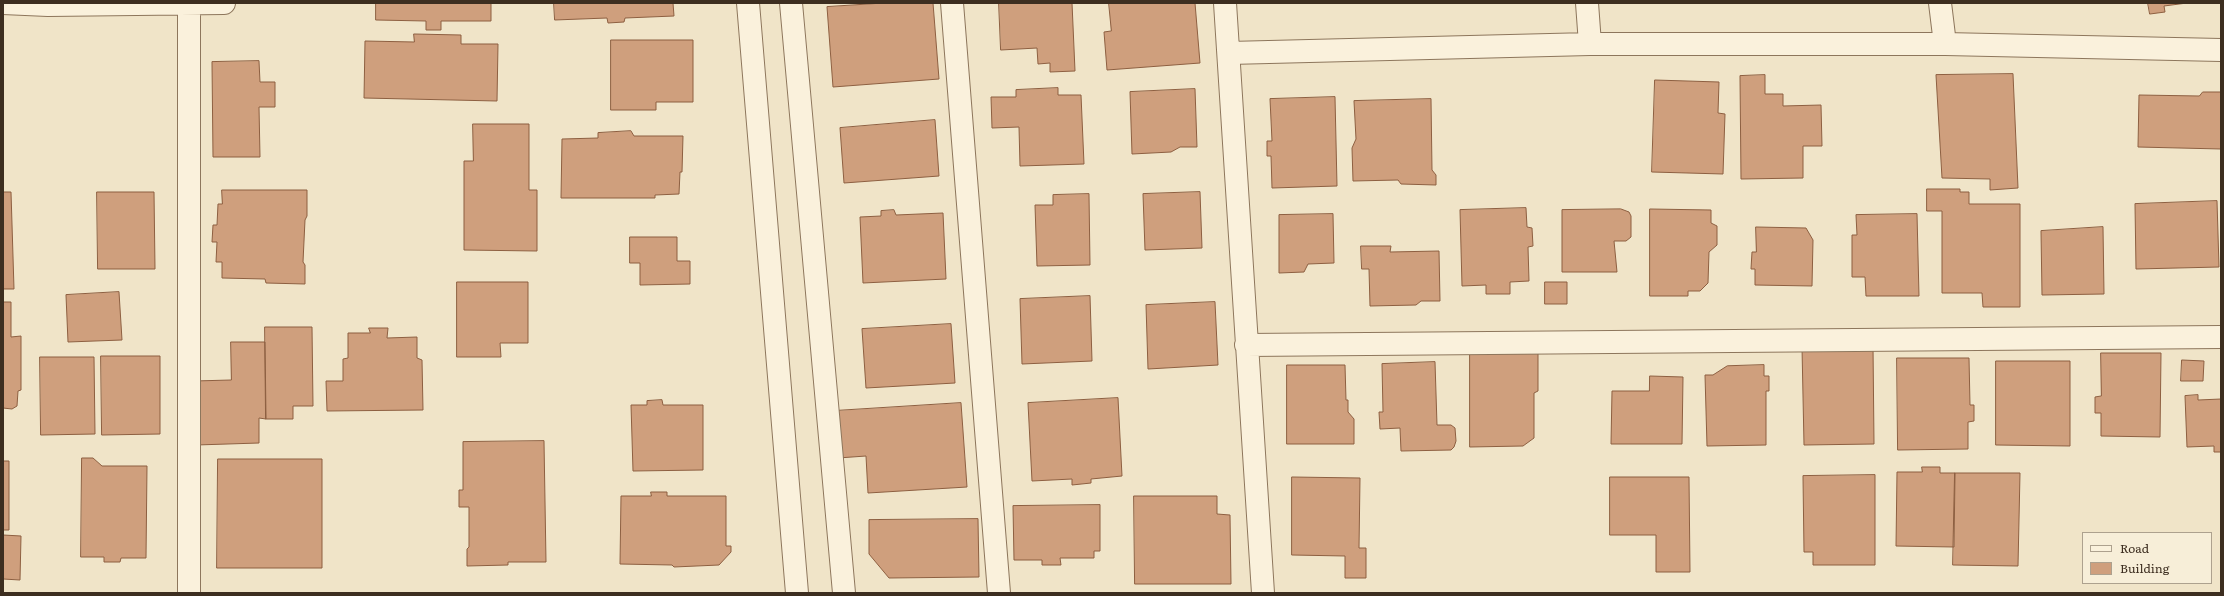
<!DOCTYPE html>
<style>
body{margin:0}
#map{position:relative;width:2224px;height:596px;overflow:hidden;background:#f0e4c8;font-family:Literata,serif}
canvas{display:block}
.frame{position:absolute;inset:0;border:4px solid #3d2e20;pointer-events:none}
.legend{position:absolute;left:2082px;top:532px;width:130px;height:52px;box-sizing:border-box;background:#f7eed8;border:1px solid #ada18e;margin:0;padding:5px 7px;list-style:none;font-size:12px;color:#3d2e20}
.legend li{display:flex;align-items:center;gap:8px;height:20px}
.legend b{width:20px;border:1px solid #ada18e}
</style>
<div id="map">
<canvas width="2224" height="596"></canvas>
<div class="frame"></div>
<ul class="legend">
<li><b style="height:5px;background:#faf1dc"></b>Road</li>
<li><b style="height:11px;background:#cf9f7d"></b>Building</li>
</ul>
</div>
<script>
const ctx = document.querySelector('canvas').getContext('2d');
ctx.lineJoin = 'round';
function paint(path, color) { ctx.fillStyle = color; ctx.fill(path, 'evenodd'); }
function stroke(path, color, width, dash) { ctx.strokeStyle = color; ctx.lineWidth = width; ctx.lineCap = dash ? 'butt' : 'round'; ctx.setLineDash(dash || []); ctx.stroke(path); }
const building = new Path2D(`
 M376,3h115v18h-50v9h-15v-9l-50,-1z
 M554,3h119l1,13 -49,2 -1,4 -16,1 -1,-5 -52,2z
 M884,3h49l6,76 -106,8 -6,-80z
 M999,3h73l3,68 -25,1v-9l-12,1 -1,-16 -36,2z
 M1109,3h86l5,60 -93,7 -3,-38 7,-1z
 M2148,3h39l-23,3 1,6 -15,2z
 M414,34l47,1v9h37l-1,57 -133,-3 1,-57 49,1z
 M611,40h82v62h-37v8h-45z
 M259,61l1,21h15v25h-16l1,50h-47l-1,-95z
 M2013,74l5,114 -28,2v-11l-48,-1 -6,-103z
 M1765,75v19h18v12l38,-1 1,41h-19v32l-62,1 -1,-103z
 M1655,80l64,2 -1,31 7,1 -2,60 -71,-2z
 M1058,88v7h23l3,69 -64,2 -1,-39 -27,1 -1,-31h25v-7z
 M1195,89l2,58h-17l-9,5 -39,2 -2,-62z
 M2203,92h18v57l-83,-2 1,-52 60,1z
 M1335,97l2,89 -65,2 -1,-32h-4v-15h5l-2,-42z
 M1431,99l1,71 4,5v10l-35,-1 -3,-4 -45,1 -1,-33 4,-9 -2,-38z
 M935,120l4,56 -95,7 -4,-55z
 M473,124h56v66h8v61l-73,-1v-89h9z
 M631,131l3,5h49l-1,36h-2l-1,22 -24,1v3h-94l1,-59 36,-1v-5z
 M1927,189h33v3h9v12h51v103h-37l-1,-14h-40v-82h-15z
 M222,190h85v26l-2,4 -2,42 2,3v19l-39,-1 -1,-4 -43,-1v-16h-6l1,-20h-5l1,-17h4l1,-21h4z
 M3,192h8l3,97h-11z
 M97,192h57l1,77h-57z
 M1200,192l2,56 -57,2 -2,-56z
 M1089,194l1,71 -53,1 -2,-61h18v-10z
 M2217,201l2,66 -83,2 -1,-65z
 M1526,208l1,19 5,1 1,18 -5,1 1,34 -19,1v12h-24v-9l-24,1 -2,-76z
 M1621,209l8,3 2,4v21l-5,4h-12l3,31h-55v-62z
 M1650,209l61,1v13l6,3v19l-8,7 -1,31 -8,8h-12v5h-38z
 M894,210l2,5 47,-2 3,66 -83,4 -3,-66 21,-1v-5z
 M1333,214l1,49 -26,1 -4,8 -25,1v-58z
 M1917,214l2,82h-53l-1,-19h-13v-42h5l-1,-20z
 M1756,227l50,1 7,12 -1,46 -57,-1v-16h-4l1,-17h4z
 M2103,227l1,67 -62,1 -1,-64z
 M630,237h47v24h13v23l-50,1v-22h-10z
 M1361,246h30l-1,6 49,-1 1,50h-19l-5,4 -46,1 -1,-37h-7z
 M457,282h71v61h-28l1,14h-44z
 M1545,282h22v22h-22z
 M119,292l3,48 -54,2 -2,-47z
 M1090,296l2,65 -70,3 -2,-65z
 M3,302h8v35l10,-1v54l-3,1 -1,15 -5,3 -9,-1z
 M1215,302l3,63 -70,4 -2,-64z
 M951,324l4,59 -89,5 -4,-59z
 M265,327h47l1,79h-20v13h-27z
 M369,328h19l-1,10 30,-1v21l5,2 1,50 -96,1 -1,-30h17v-22l5,-1v-25h22z
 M231,342h34l1,77 -7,-1v25l-63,2 -2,-64 37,-1z
 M1873,345l1,99 -70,1 -2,-98z
 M1470,347h68v44l-4,2v45l-11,8 -53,1z
 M2101,353h60l-1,84 -59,-1v-23h-6v-16l6,-1z
 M101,356h59v78l-58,1z
 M40,357h54l1,77 -54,1z
 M1897,358h72l1,47h4v16l-6,1v27l-70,1z
 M2182,360l22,1 -1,20h-22z
 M1996,361h74v85l-74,-1z
 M1435,362l2,63h14l4,3 1,13 -2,6 -3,3 -50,1 -1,-23 -20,1 -1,-17h4l-1,-48z
 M1287,365h58l1,35h2v12l6,7v25h-67z
 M1764,365v11h5v15h-3v54l-59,1 -2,-71h8l14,-9z
 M1650,376l33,1 -1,67h-71l1,-53h37z
 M2198,395v5l23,-1v53h-7v-6l-27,1 -2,-51z
 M1118,398l4,78 -31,3v4l-19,2v-6l-40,2 -4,-78z
 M662,400l1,5h40v65l-70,1 -2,-66h16v-4z
 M961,403l6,84 -99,6 -2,-37 -28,2 -4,-47z
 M544,441l2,121h-38v3l-41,1v-17l2,-2v-40h-10v-17h4v-48z
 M82,458h11l9,8h45l-1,92h-25l-1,4h-16v-5h-23z
 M218,459h104v109h-105z
 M3,461h6v69h-6z
 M1922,467h18v6h15l-1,74 -58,-1 1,-74h25z
 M1955,473h65l-2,93 -65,-1z
 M1875,475v90h-62v-13h-9l-1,-76z
 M1292,477l68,1 -1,70h7v30h-21v-22l-53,-1z
 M1610,477h79l1,95h-34v-37h-46z
 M651,492h16v4h59v50h5v6l-12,13 -45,2 -2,-2 -52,-1 1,-68h30z
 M1134,496h83v18l13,1 1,69h-96z
 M1100,505v46h-6v7h-34l1,7h-19v-5h-28l-1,-54z
 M978,519l1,58 -90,1 -20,-24v-34z
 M3,535l18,1 -1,44 -17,-1z`);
paint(building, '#cf9f7d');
stroke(building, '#8d5f41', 1);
const minor = new Path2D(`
 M3,3l45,2 176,-2
 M748,3l49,590
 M791,3l53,590
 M952,3l47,590
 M1225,3l38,590
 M1587,3l3,41
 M1940,3l5,41
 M189,5v588
 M1229,53l361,-9h355l276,6
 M1246,345l975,-8`);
stroke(minor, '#8d765c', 24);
stroke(minor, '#faf1dc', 22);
</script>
